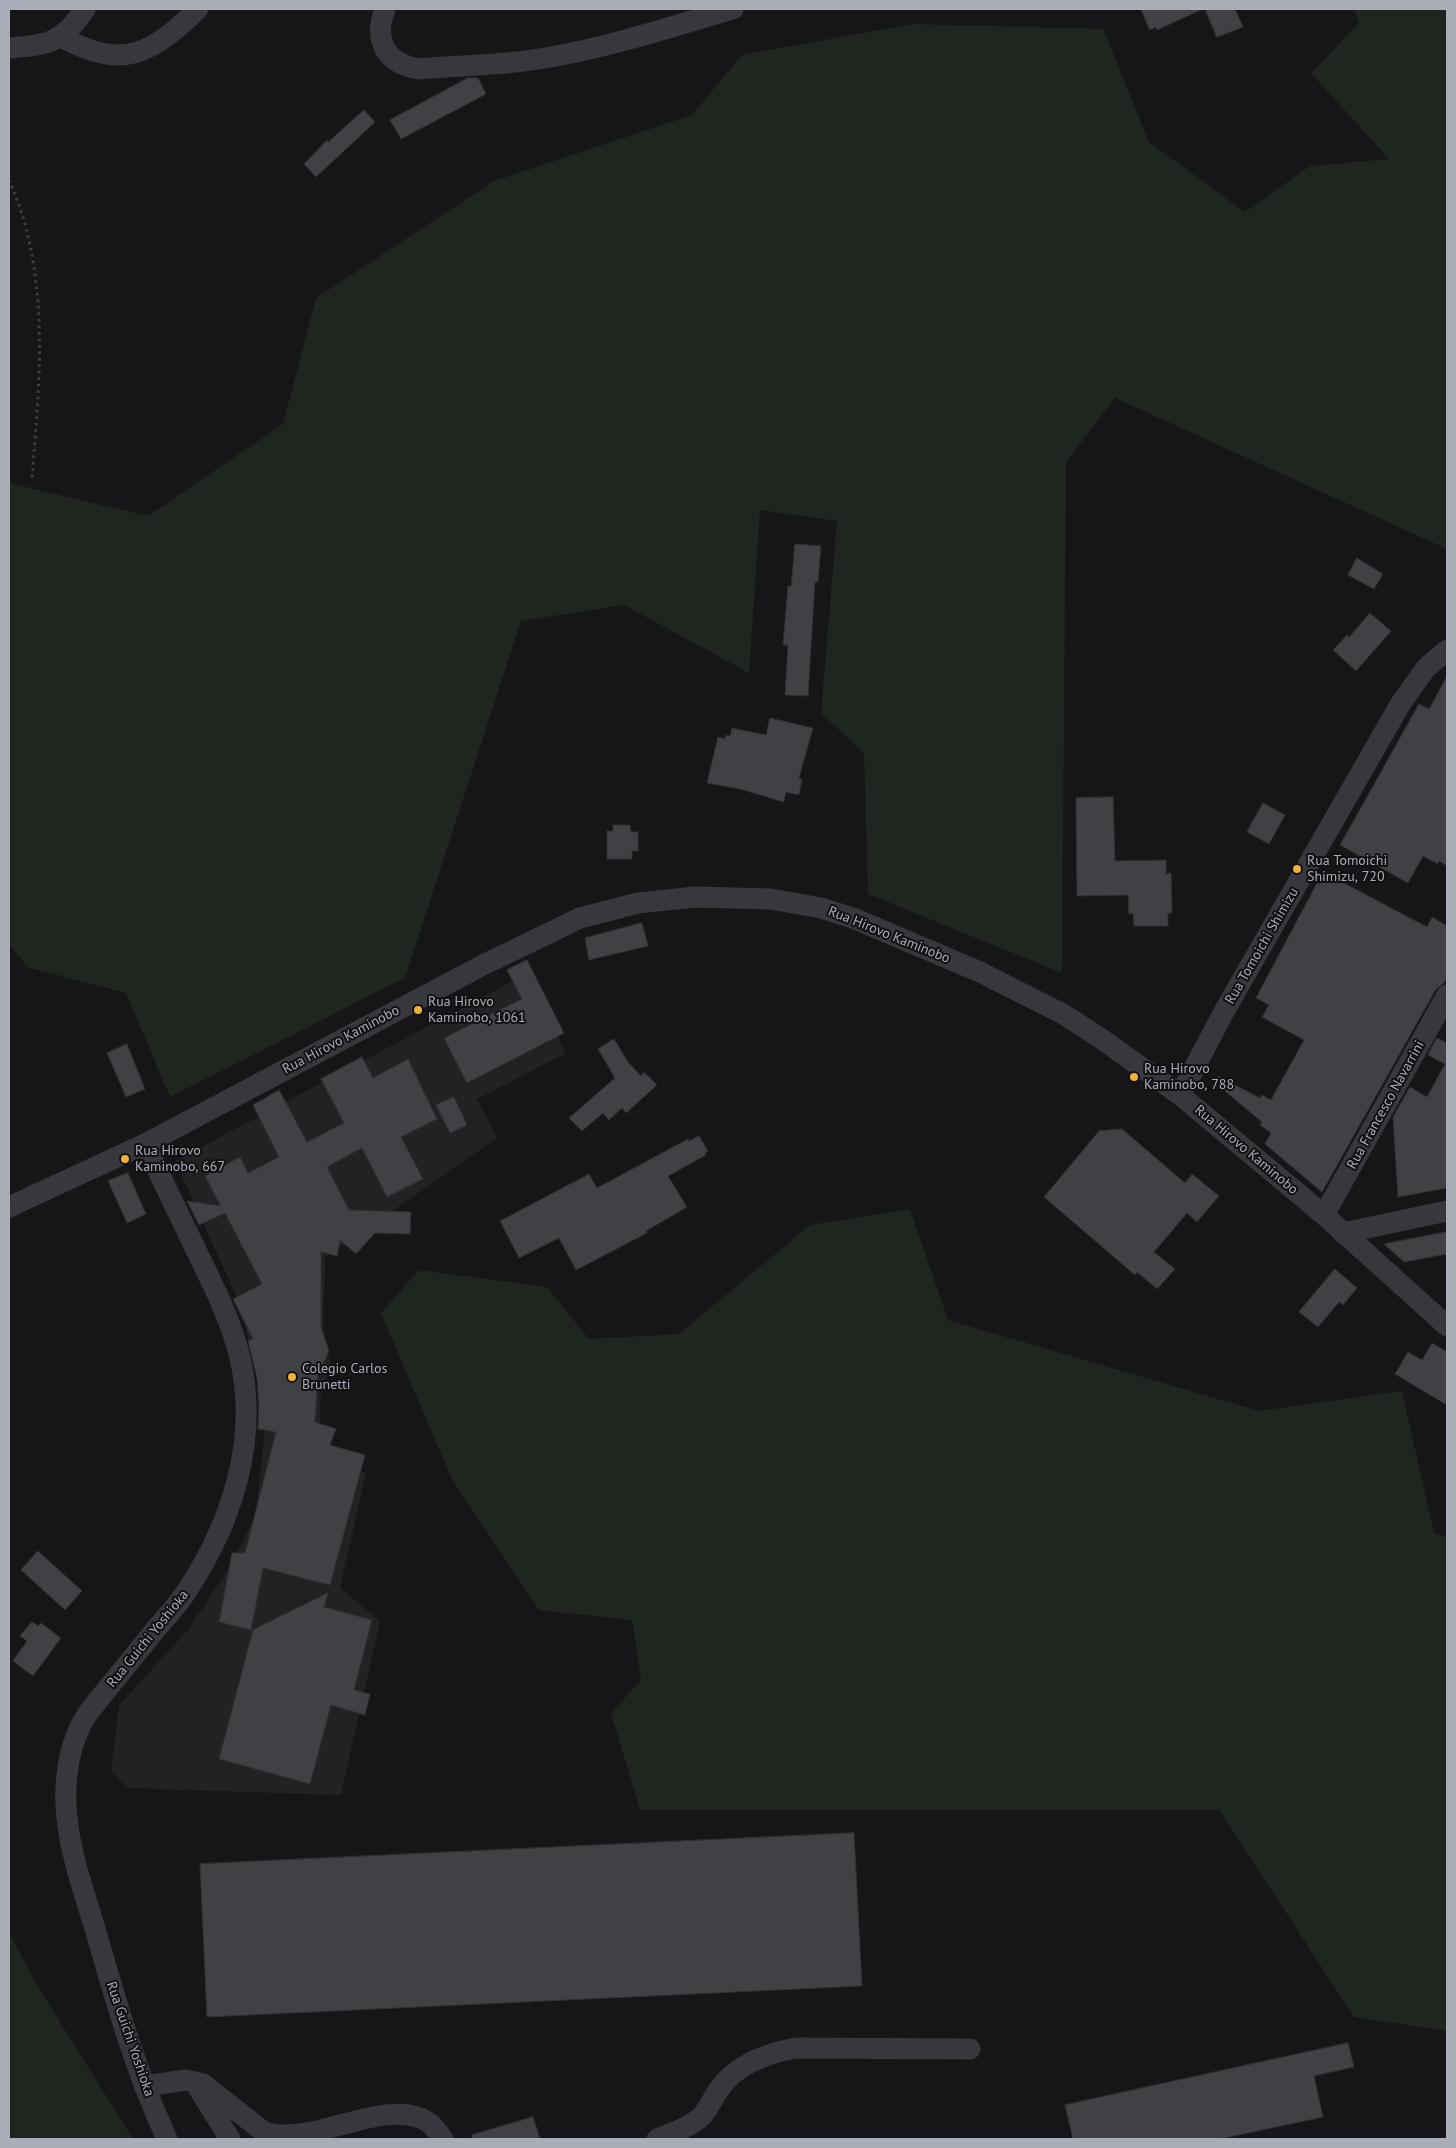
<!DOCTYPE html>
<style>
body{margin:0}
#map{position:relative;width:1456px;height:2148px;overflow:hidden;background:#161618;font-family:"PT Sans",sans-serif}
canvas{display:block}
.frame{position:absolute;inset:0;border:10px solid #a8adb8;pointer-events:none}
</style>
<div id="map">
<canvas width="1456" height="2148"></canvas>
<div class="frame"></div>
</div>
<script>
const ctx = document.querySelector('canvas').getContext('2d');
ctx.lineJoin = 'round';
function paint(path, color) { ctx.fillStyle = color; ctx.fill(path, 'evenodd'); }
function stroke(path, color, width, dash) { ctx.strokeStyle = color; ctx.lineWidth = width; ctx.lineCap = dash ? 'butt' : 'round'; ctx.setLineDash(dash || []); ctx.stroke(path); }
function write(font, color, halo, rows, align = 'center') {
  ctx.font = font + ' "PT Sans",sans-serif'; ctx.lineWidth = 4; ctx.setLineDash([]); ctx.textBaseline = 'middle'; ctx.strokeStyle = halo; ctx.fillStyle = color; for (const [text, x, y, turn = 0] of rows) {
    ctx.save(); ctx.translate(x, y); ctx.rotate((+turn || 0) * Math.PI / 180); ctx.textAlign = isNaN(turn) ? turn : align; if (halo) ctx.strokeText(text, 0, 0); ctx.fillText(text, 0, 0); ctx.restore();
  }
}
paint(new Path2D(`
 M530,972l35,82 -88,45 20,39 -172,120 -2,78 9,33 -11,17 -2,74 47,13 -26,115 40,33 -39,174 -214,-7 -16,-18 8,-65 69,-75 43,-65 25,-50 11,-105 -28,-108 -64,-141z`), '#222225');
paint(new Path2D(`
 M1354,9h93v540l-332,-151 -49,64 -4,511 -194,-79 -4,-141 -43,-40 16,-192 -77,-11 -11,163 -125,-68 -103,16 -116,357 -235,119 -44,-104 -99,-26 -18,-24v-460l139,33 135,-92 33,-126 178,-117 198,-66 50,-60 171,-31 190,5 46,113 96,70 65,-46 79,-7 -78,-86 48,-50z
 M910,1209l38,111 311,91 143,-20 32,142 13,4v494l-93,-14 -135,-207h-579l-29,-97 30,-33 -9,-60 -93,-10 -87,-130 -71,-167 38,-43 128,17 42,52 90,-5 131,-109z
 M9,1932l25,48 99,159h-124z`), '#1e261f');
const building = new Path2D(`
 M1141,9h62l-46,21 -1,-3 -6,3z
 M1205,9h30l8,18 -26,10z
 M468,78h10l8,16 -85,45 -11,-19z
 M364,110l11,12 -59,55 -12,-13 23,-24 1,2z
 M795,544l26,2 -3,36h-3l-7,114 -23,-1 3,-50h-5l5,-59h3z
 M1357,558l26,16 -9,15 -26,-14z
 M1370,613l21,18 -35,40 -23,-21 14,-15 2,2z
 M1447,676v190l-8,-5 -1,3 -15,-8 -15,27 -68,-38 79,-141 10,5z
 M770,718l43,10 -14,50 3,1 -3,16 -13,-3 -2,10 -44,-13 -33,-6 11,-46 7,2 1,-4 4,1 2,-8 34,7z
 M1113,797l2,64 51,-1v14l5,-1 1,40h-4v13h-34l-1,-13 -4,1 -1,-19 -51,1 -1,-98z
 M1263,803l22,12 -16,29 -22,-12z
 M613,825h17l1,7h7v19h-6v8h-25v-28h6z
 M1325,873l102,54 5,-10 15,9v51l-3,6 -8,6 -114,203 -57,-48 6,-11 -11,-8 2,-3 -48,-40 4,-6 42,22 2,-3 9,5 33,-60 -42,-23 7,-12 -13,-7 61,-115 2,1z
 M642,923l6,23 -59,14 -4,-22z
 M527,960l37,73 -97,50 -23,-45 78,-39 -15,-29z
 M1437,1038l10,5v145l-49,9 -5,-80 17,-30 17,10 18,-33 -17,-9z
 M614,1039l14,23 13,14 3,-4 13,13 -31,28 -4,-5 -13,12 -6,-7 -21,18 -13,-13 46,-40 -17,-29z
 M127,1044l18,45 -19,8 -19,-44z
 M362,1057l11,21 35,-19 29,60 -36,18 22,42 -36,18 -25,-49 -35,19 22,43 62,2 -1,22 -35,-1 -19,21 -16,-14 -3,16 -16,-4v75l8,24 -11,23 -3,48 21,7 -6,16 35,10 -35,130 -67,-17 -12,62 -32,-8 13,-69h13l31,-121 -18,-3 1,-23 -2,-28 -9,-37 5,-2 -20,-40 29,-15 -37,-71 -26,12 -12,-24 34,5 -16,-30 35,-19 8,16 31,-16 -26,-52 26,-15 28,52 37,-19 -23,-44z
 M454,1097l13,28 -17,8 -14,-28z
 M1122,1129l63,54 7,-9 27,22 -22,26 -10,-9 -33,39 21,17 -18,20 -20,-17 -2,3 -91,-78 55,-66z
 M699,1136l9,15 -3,2 1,2 -38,21 19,31 -41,24 1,2 -71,37 -17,-32 -40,20 -19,-37 89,-47 8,14 91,-49 1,2z
 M128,1173l18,41 -19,9 -19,-42z
 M1447,1232v22l-43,8 -20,-18z
 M1335,1269l22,19 -14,17 -4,-3 -21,25 -19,-15z
 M1432,1343l15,9v53l-52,-31 13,-22 14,8z
 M38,1551l44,40 -17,19 -44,-40z
 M328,1593l-4,14 48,13 -18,70 16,4 -5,21 -34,-10 -21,79 -91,-25 34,-129z
 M32,1622l6,4 3,-3 20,15 -28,38 -20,-15 14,-20 -7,-5z
 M854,1833l8,153 -655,31 -7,-153z
 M1348,2043l6,24 -40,9 9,41 -103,22h-147l-8,-34z
 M533,2117l7,22h-68v-4z`);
paint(building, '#404145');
stroke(building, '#303034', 1);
stroke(new Path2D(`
 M9,180c42,94 31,197 23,298`), '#3d3f44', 3, [2.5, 4]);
stroke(new Path2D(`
 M385,9c-12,32 1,55 35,60 45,-4 91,-4 136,-13 60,-11 118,-30 177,-47
 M61,37c63,34 90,17 137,-28
 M9,48c39,-3 53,-5 76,-39
 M1180,1095l46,-87 175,-305 25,-35 21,-18
 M145,1144c17,35 34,70 51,106 17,35 35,70 44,108 19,81 -8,164 -52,231 -9,15 -22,28 -33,41 -22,28 -45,55 -67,83 -20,30 -25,69 -21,105 4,39 18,77 29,114 20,70 40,140 71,207
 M9,1207l136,-63 338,-179 97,-47 58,-15 57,-6 76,2 50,9 32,10 127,54 83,42 40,26 77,55 144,120 123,111
 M1324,1215l123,-220
 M1343,1233l104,-22
 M144,2086l42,-6 17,4 61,48c47,16 123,-37 164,-10 6,4 11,12 15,17
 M197,2086l33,53
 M657,2139c15,-6 31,-11 44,-22 8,-8 12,-20 19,-29 18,-25 48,-35 76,-40l174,1`), '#37383d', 21);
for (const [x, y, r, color] of [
 [1297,869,5,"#f2b134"],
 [418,1010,5,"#f2b134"],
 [1134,1077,5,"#f2b134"],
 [125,1159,5,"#f2b134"],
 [292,1377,5,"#f2b134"]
]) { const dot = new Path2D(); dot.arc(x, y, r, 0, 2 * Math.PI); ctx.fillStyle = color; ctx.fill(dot); stroke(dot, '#111113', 2); }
write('14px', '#a8adb8', '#111113', [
 ["Rua Tomoichi",1307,861],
 ["Shimizu, 720",1307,877],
 ["Rua Hirovo",428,1002],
 ["Kaminobo, 1061",428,1018],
 ["Rua Hirovo",1144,1069],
 ["Kaminobo, 788",1144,1085],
 ["Rua Hirovo",135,1151],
 ["Kaminobo, 667",135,1167],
 ["Colegio Carlos",302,1369],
 ["Brunetti",302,1385]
], 'left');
write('14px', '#a8adb8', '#111113', [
 ["Rua Hirovo Kaminobo",889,935,22],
 ["Rua Tomoichi Shimizu",1262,946,-60],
 ["Rua Hirovo Kaminobo",341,1040,-28],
 ["Rua Francesco Navarrini",1386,1105,-61],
 ["Rua Hirovo Kaminobo",1246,1150,40],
 ["Rua Guichi Yoshioka",148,1639,-51],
 ["Rua Guichi Yoshioka",130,2039,71]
]);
</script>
